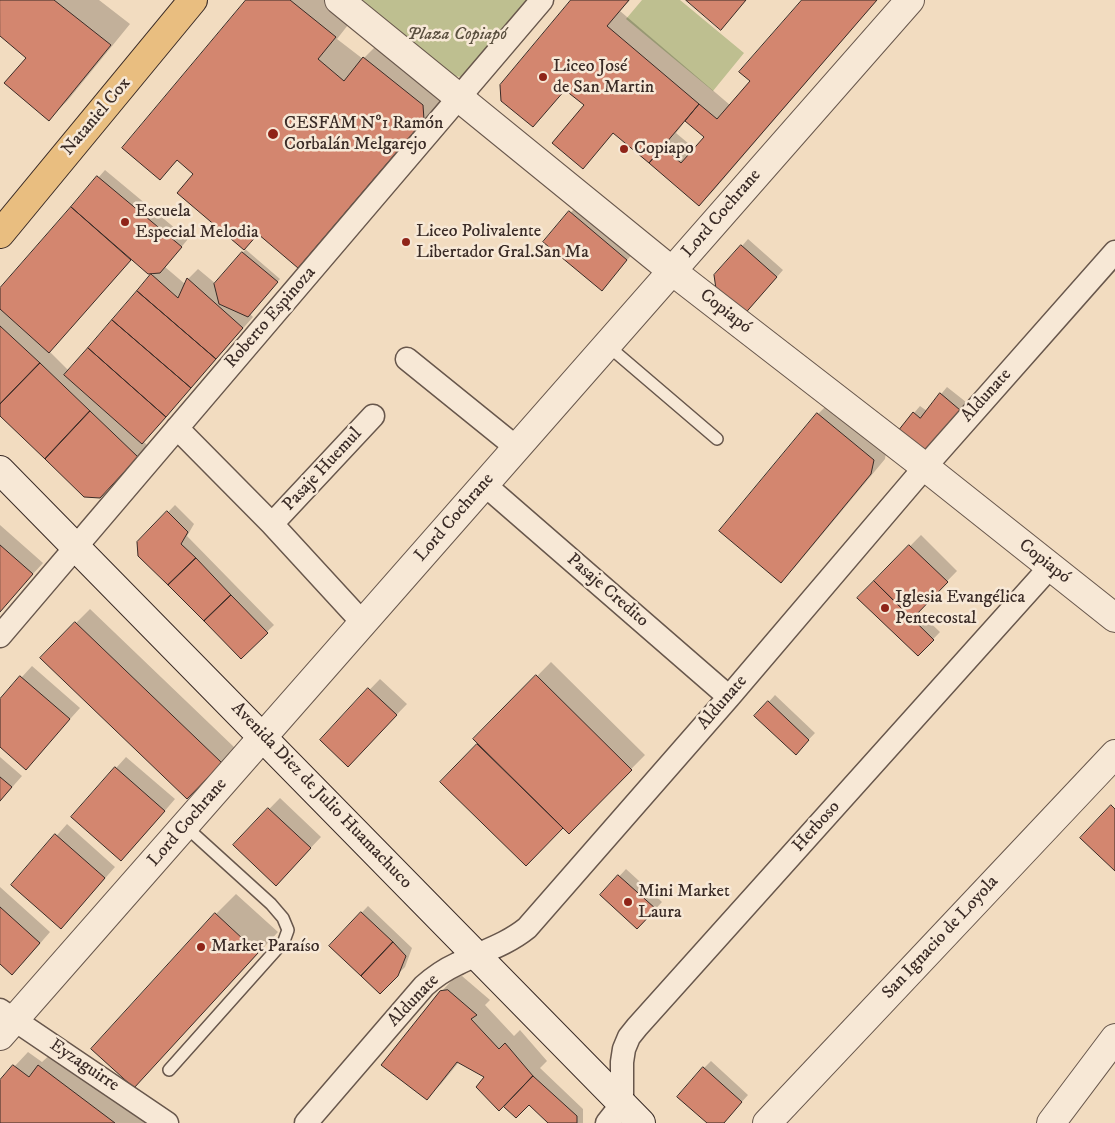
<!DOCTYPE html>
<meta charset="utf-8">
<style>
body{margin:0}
canvas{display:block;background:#f2dcc0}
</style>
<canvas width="1115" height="1123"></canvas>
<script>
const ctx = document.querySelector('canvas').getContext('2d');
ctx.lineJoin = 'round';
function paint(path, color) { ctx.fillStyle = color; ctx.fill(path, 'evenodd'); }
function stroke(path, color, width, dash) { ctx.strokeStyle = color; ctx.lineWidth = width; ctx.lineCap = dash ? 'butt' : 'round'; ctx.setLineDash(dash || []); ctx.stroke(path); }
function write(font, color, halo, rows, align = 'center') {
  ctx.font = font + ' "IM FELL DW Pica",serif'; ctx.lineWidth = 5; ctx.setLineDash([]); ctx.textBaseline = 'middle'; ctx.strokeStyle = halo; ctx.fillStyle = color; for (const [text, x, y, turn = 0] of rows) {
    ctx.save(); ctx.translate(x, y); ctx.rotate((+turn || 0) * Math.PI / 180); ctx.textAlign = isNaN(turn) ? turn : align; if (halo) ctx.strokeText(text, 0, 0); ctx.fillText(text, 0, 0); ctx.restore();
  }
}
paint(new Path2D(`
 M359,0h169l-65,77 -12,-1z
 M642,0h38l64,53 -31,38 -87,-72z`), '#bebf90');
paint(new Path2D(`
 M0,0h99l31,24 -62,76 -20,20 -20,-62 -28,-24z
 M248,0h87l20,16 -18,23 26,20 21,-21 59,61 -125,148 -20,20 -39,-33 -15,14 36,31 -31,34 4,4 -110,124 5,5 -38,39 -110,-71v-124l105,-120 83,69 -23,28 20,17 3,-5 10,-10 18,15 30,-35 -68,-56 16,-19 -16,-14 -18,18zM132,259l23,13 -86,99 -20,-20z
 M573,0h57l-10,11 110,94 22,-24 52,-81h73l-164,191 -14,14 -85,-73 -32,35 4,-62 -20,-16 -34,37zM686,120l19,17 -10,12 -19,-16z
 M581,201l56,48 -36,40 -56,-47z
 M748,239l35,31 -34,39 -7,-63z
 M947,387l19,15 -29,37 -23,-26 6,-7 7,5z
 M832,400l55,46 -2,13 -90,108 -14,14 37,-167z
 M175,505l19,19 -7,12 87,89 -33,32 -103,-114z
 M0,525l43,38 -43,47z
 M921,535l36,36 -39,40 22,21 -22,23 -59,-57z
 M90,609l145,139 -34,36 -125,-161z
 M551,662l94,93 -76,77 -6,-5 -121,-45 37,-38 -4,-5z
 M32,666l48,42 -54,60 -26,-22v-45z
 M380,679l27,25 -48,50 -38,-14z
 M775,695l40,38 -19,20 -40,-37z
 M0,757l22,19 -22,25z
 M126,757l49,42 -43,50 -60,-32z
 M280,798l41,39 -35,37 -52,-29z
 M67,824l48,43 -44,50 -58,-32z
 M626,869l36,33 -18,19 -42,-26z
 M0,887l50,45 -27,31h-23z
 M236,894l42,38 -144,155 82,-173z
 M368,906l44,42 -7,19 -25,25 -50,-46z
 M462,976l28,24 -5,5 29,31 6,-6 27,31 -7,7 43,41v14h-33l-21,-19 -14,-7 -29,-21 -27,-14 -18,22 -14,14 14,-106 14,-15z
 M28,1052l14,10 11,-10 93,71h-146v-41z
 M711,1061l37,34 -25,28h-15l-4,-55z`), '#0003');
const building = new Path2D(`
 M0,0h54l57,45 -62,76 -45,-38 22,-25 -26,-22z
 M246,0h44l46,37 -18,22 26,22 19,-24 60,48 1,15 -126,148 -40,-34 -14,16 -67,-57 16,-19 -16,-14 -17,20 -38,-32z
 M571,0h58l-22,26 92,78 -50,59 -36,-30 -30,36 -31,-26 32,-38 -19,-15 -32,37 -32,-26 -1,-16z
 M686,0h60l-25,30z
 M802,0h75l-178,206 -50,-43 14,-16 18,16 23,-26 -19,-16 14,-17 18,15 33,-38 -11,-9z
 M97,176l85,71 -22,26 -12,1 -77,-67z
 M71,207l60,53 -82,93 -49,-44v-21z
 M569,211l58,49 -25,31 -59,-49z
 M741,245l36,32 -35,40 -25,-21 -3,-21z
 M242,252l36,30 -30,35 -29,-13 -5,-20z
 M151,274l27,24 9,-20 56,50 -27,31 -79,-68z
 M137,291l79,68 -25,29 -79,-68z
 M112,320l79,68 -25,29 -78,-69z
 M0,326l40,37 -40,41z
 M88,348l78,69 -24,27 -78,-69z
 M40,363l50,48 -45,48 -45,-43v-12z
 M940,393l20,17 -30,38 -17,3 -19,-15 19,-24 7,6z
 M90,411l48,46 -38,41 -16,-1 -39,-38z
 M817,413l57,47 -3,14 -90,109 -62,-52z
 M167,511l21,21 -7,12 15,14 -28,27 -30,-29 -1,-14z
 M0,545l33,29 -33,38z
 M909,545l39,37 -36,37 -38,-38z
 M196,558l35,37 -27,26 -36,-36z
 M874,581l60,59 -16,16 -61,-58z
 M231,595l37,38 -27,26 -37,-38z
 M75,622l147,141 -35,36 -147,-141z
 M536,675l96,95 -63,64 -96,-95z
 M20,676l50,43 -44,51 -26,-23v-48z
 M368,688l29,27 -49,52 -28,-27z
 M768,701l41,39 -13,15 -42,-39z
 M477,744l86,84 -37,38 -86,-84z
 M115,767l50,44 -44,50 -50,-44z
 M0,777l12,10 -12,14z
 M1111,805l4,4v62l-35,-33z
 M268,808l43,40 -35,38 -43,-41z
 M55,834l50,44 -44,51 -50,-44z
 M618,875l38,34 -19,20 -37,-34z
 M0,907l40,36 -28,32 -12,-11z
 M361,912l32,30 -32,34 -32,-30z
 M215,913l43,40 -124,135 -43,-39z
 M393,942l13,14 -8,20 -18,18 -19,-18z
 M448,990l29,25 -6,4 28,30 6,-6 28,33 -34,35 -23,-24 8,-10 -27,-15 -30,38 -46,-35 59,-74z
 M13,1065l16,12 9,-12 77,58h-115v-43z
 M703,1067l39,35 -18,21h-17l-30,-26z
 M533,1076l44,40v7h-29l-19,-18 -13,13 -12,-11z`);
paint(building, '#d3866f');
stroke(building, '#3a2b26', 1);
const service = new Path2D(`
 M607,345l110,94
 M169,1070l115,-129 4,-11 -5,-12 -12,-14 -86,-78`);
const minor = new Path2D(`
 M407,359l110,89
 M177,428l95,96 91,99
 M485,485l244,212
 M272,524l101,-108
 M0,636l542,-636
 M0,1010l167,113
 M306,1123l118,-137c10,-9 20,-16 33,-22 24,-12 49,-19 70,-36l202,-231 196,-230 190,-215
 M607,1123l15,-19v-42l2,-13 5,-12 8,-10 413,-460`);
const tertiary = new Path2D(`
 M339,0l333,271 253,196 190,151
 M0,1036l910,-1036
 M767,1123l348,-369
 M1051,1123l64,-85`);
const secondary = new Path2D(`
 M0,470l641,653`);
const primary = new Path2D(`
 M0,234l193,-234`);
stroke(service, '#68574c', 14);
stroke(minor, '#68574c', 25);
stroke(tertiary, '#68574c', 30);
stroke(secondary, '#3a2b26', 30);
stroke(primary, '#3a2b26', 30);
stroke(service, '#f7e8d6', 11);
stroke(minor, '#f7e8d6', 22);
stroke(tertiary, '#f7e8d6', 28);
stroke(secondary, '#f7e8d6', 28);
stroke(primary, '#e9be80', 28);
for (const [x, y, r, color] of [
 [543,77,5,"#8f2418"],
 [273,134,6,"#8f2418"],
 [624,149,5,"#8f2418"],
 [125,222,5,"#8f2418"],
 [406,242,5,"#8f2418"],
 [885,608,5,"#8f2418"],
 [628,902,5,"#8f2418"],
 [201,947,5,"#8f2418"]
]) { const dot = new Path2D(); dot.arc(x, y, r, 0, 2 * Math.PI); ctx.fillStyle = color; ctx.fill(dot); stroke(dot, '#f7e8d6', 2); }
write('italic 18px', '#5b5040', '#f7e8d6', [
 ["Plaza Copiapó",457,35]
]);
write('18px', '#3a2b26', '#f7e8d6', [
 ["Liceo José",553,67],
 ["de San Martin",553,88],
 ["CESFAM Nº1 Ramón",284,124],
 ["Corbalán Melgarejo",284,145],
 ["Copiapo",634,149],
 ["Escuela",135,212],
 ["Especial Melodia",135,233],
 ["Liceo Polivalente",416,232],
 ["Libertador Gral.San Ma",416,253],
 ["Iglesia Evangélica",895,598],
 ["Pentecostal",895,619],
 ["Mini Market",638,892],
 ["Laura",638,913],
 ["Market Paraíso",211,947]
], 'left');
write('18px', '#3a2b26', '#f7e8d6', [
 ["Nataniel Cox",97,117,-50],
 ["Lord Cochrane",722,214,-49],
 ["Copiapó",725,312,38],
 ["Roberto Espinoza",271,318,-49],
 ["Aldunate",987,396,-48],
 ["Pasaje Huemul",323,470,-47],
 ["Lord Cochrane",455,518,-49],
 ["Copiapó",1044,562,38],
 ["Pasaje Credito",607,591,41],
 ["Aldunate",723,703,-49],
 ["Avenida Diez de Julio Huamachuco",321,796,46],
 ["Lord Cochrane",188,823,-49],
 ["Herboso",817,827,-48],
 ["San Ignacio de Loyola",941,938,-47],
 ["Aldunate",414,1001,-46],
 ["Eyzaguirre",84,1066,34]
]);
</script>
